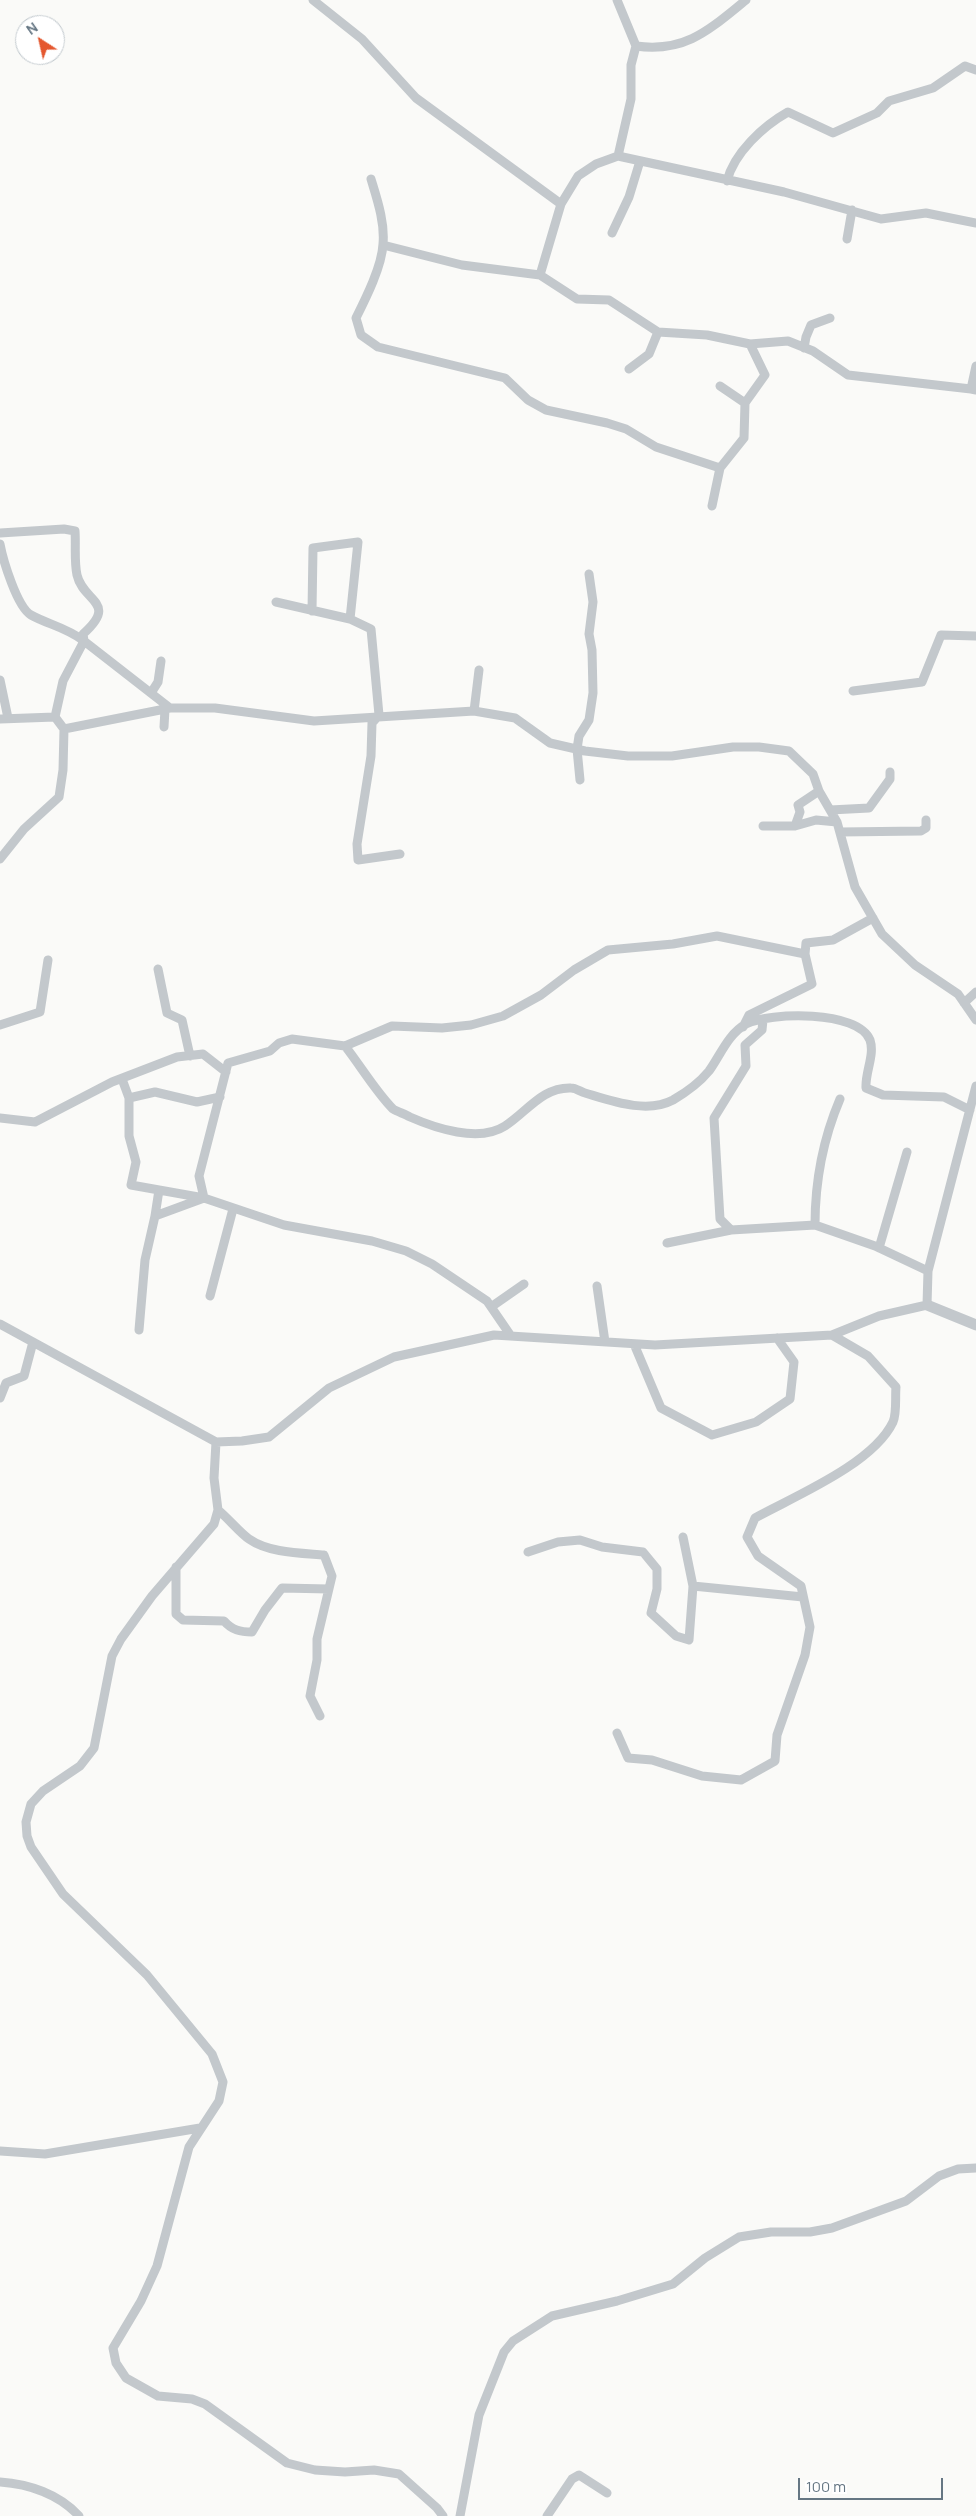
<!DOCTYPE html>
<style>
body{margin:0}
#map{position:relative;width:976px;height:2516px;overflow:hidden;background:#fafaf8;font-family:Manrope,sans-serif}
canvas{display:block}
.north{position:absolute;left:15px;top:15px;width:50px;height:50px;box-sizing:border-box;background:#fff;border:1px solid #c1c8cd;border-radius:50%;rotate:325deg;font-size:14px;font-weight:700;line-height:20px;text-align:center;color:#657683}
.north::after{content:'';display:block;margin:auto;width:18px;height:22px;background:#e4572e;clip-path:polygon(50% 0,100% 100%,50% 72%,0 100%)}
.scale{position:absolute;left:798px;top:2478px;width:145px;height:22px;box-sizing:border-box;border:2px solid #657683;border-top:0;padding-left:6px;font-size:15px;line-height:18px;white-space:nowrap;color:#657683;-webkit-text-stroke:4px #fff;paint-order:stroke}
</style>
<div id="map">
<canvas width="976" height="2516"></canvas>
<div class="north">N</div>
<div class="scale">100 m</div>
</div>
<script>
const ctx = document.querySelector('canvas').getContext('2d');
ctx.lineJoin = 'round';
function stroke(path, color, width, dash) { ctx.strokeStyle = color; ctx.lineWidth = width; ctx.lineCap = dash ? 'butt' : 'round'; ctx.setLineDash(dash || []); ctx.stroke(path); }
stroke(new Path2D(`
 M313,0l49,39 54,59 145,106 17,-28 18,-12 22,-8 166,36 97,27 45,-6 50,10
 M617,0l19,46 -5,19v34l-13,57
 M636,46c50,7 74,-17 110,-46
 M371,179c6,20 14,43 12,65 -1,22 -17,54 -27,74l5,17 17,12 127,31 23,22 18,10 61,13 19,6 30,18 64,21
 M727,181c7,-28 36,-55 61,-69l45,21 44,-20 12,-12 44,-13 32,-22 11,4
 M561,204l-21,71 37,24 32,1 49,32 49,3 43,9 38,-3 25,10 35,24 123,14
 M612,233l17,-36 11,-36
 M847,239l5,-29
 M383,245l79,20 78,10
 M804,348l2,-11 5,-12 19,-7
 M629,369l20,-15 9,-22
 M720,386l25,17
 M976,390l-5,-1 5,-23
 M712,506l8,-38 24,-30 1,-35 20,-28 -15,-31
 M0,533l64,-4 11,2c1,14 -1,30 2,44 6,27 42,27 6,59l1,7 86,67
 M0,544c3,16 17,63 31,71 18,10 35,12 53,26l-21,40 -8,36 9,12
 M276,602l74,17 21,10 8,86 -7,8 -1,33 -14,88 1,16 42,-6
 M312,611l1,-63 45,-6 -8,77
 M0,680l8,38
 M853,691l69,-9 19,-47 35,1
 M151,693l7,-11 3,-21
 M474,711l5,-41
 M0,719l55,-2
 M164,727l1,-18
 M580,780l-3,-31 2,-13 10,-16 4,-27 -1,-43 -3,-16 4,-32 -4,-28
 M830,810l39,-2 21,-29v-7
 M763,826h32l21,-6 21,2
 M795,826l5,-14 -2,-7 21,-14
 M840,832l81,-1 5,-3v-8
 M0,859l24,-30 35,-32 4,-27 1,-41 106,-21h45l99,13 160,-10 41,7 35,25 35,8 43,5h44l61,-9h26l30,4 24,23 6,17 18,31 18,65 27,47 33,31 43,29 18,26
 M158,969l9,44 15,7 8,36
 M964,1003l12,-11
 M763,1020l-1,10 -17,15 1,21 -32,52 6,101 11,11 84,-5 60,21 53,25
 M0,1025l40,-13 8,-52
 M743,1027l6,-12 63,-31 -7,-30 1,-11 27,-3 40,-22
 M345,1046c15,19 31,46 48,63 5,3 12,5 17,8 25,11 69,26 95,9 22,-14 37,-39 66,-38 5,0 10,4 14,5 27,8 62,21 88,7 12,-7 27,-18 36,-29 11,-15 19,-37 37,-47 24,-12 112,-14 124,16 5,15 -5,32 -4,48l17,7 61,2 26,13
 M122,1079l7,19v38l7,26 -5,23 73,13
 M129,1098l26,-6 42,10 23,-5
 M0,1118l35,4 77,-40 65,-25 26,-3 23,18
 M155,1216l4,-26
 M815,1225c0,-44 8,-86 25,-126
 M667,1243l64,-13
 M879,1248l28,-96
 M597,1286l8,56
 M210,1296l23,-87
 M491,1307l33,-23
 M0,1324l216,118 26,-1 27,-4 60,-49 65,-31 100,-22 161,10 177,-10 47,-19 48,-11 1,-34 48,-185
 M139,1330l6,-70 10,-44 49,-18
 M511,1336l-24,-35 -55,-37 -26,-13 -34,-10 -88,-16 -80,-27 -5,-22 29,-113 42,-12 9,-8 13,-4 53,7 47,-20 50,2 29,-3 32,-9 38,-21 33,-25 34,-20 65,-6 44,-8 88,18
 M634,1344l27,64 51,27 44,-13 34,-23 4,-37 -17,-24
 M0,1398l6,-15 18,-7 9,-34
 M216,1442l-2,36 4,32 -4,14 -62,72 -31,43 -9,17 -18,92 -14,18 -37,25 -12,13 -5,18 1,14 4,11 32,47 84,81 65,79 11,28 -4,19 -30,46 -32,119 -16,35 -28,47 3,15 10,15 32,18 34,3 13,5 82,59 28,7 30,2 29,-2 25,4 38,34 6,8
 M218,1510c10,8 22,23 31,29 20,14 51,14 75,16l8,21 -15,63v21l-7,36 10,20
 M683,1537l10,49 110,11
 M528,1552l30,-10 22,-2 22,7 41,5 14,17v20l-6,24 25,23 13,4 4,-54
 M176,1567v47l7,6 41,1c8,9 16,11 28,11l13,-22 17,-22 47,1
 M617,1733l11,25 24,2 50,16 39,4 34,-19 2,-26 28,-80 5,-28 -9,-41 -43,-30 -11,-19 8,-19c40,-22 118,-54 138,-96 4,-9 2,-25 3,-35l-28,-31 -36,-21
 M0,2151l45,3 155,-26
 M0,2482c29,2 59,12 79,34
 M460,2516l19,-101 25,-63 9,-11 39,-25 65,-15 56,-17 32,-26 34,-21 32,-5h39l22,-4 74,-27 33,-25 19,-7 18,-1
 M547,2516l25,-37 7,-4 28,18`), '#c3c8cc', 9);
stroke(new Path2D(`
 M927,1305l49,20`), '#c3c8cc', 11);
</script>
